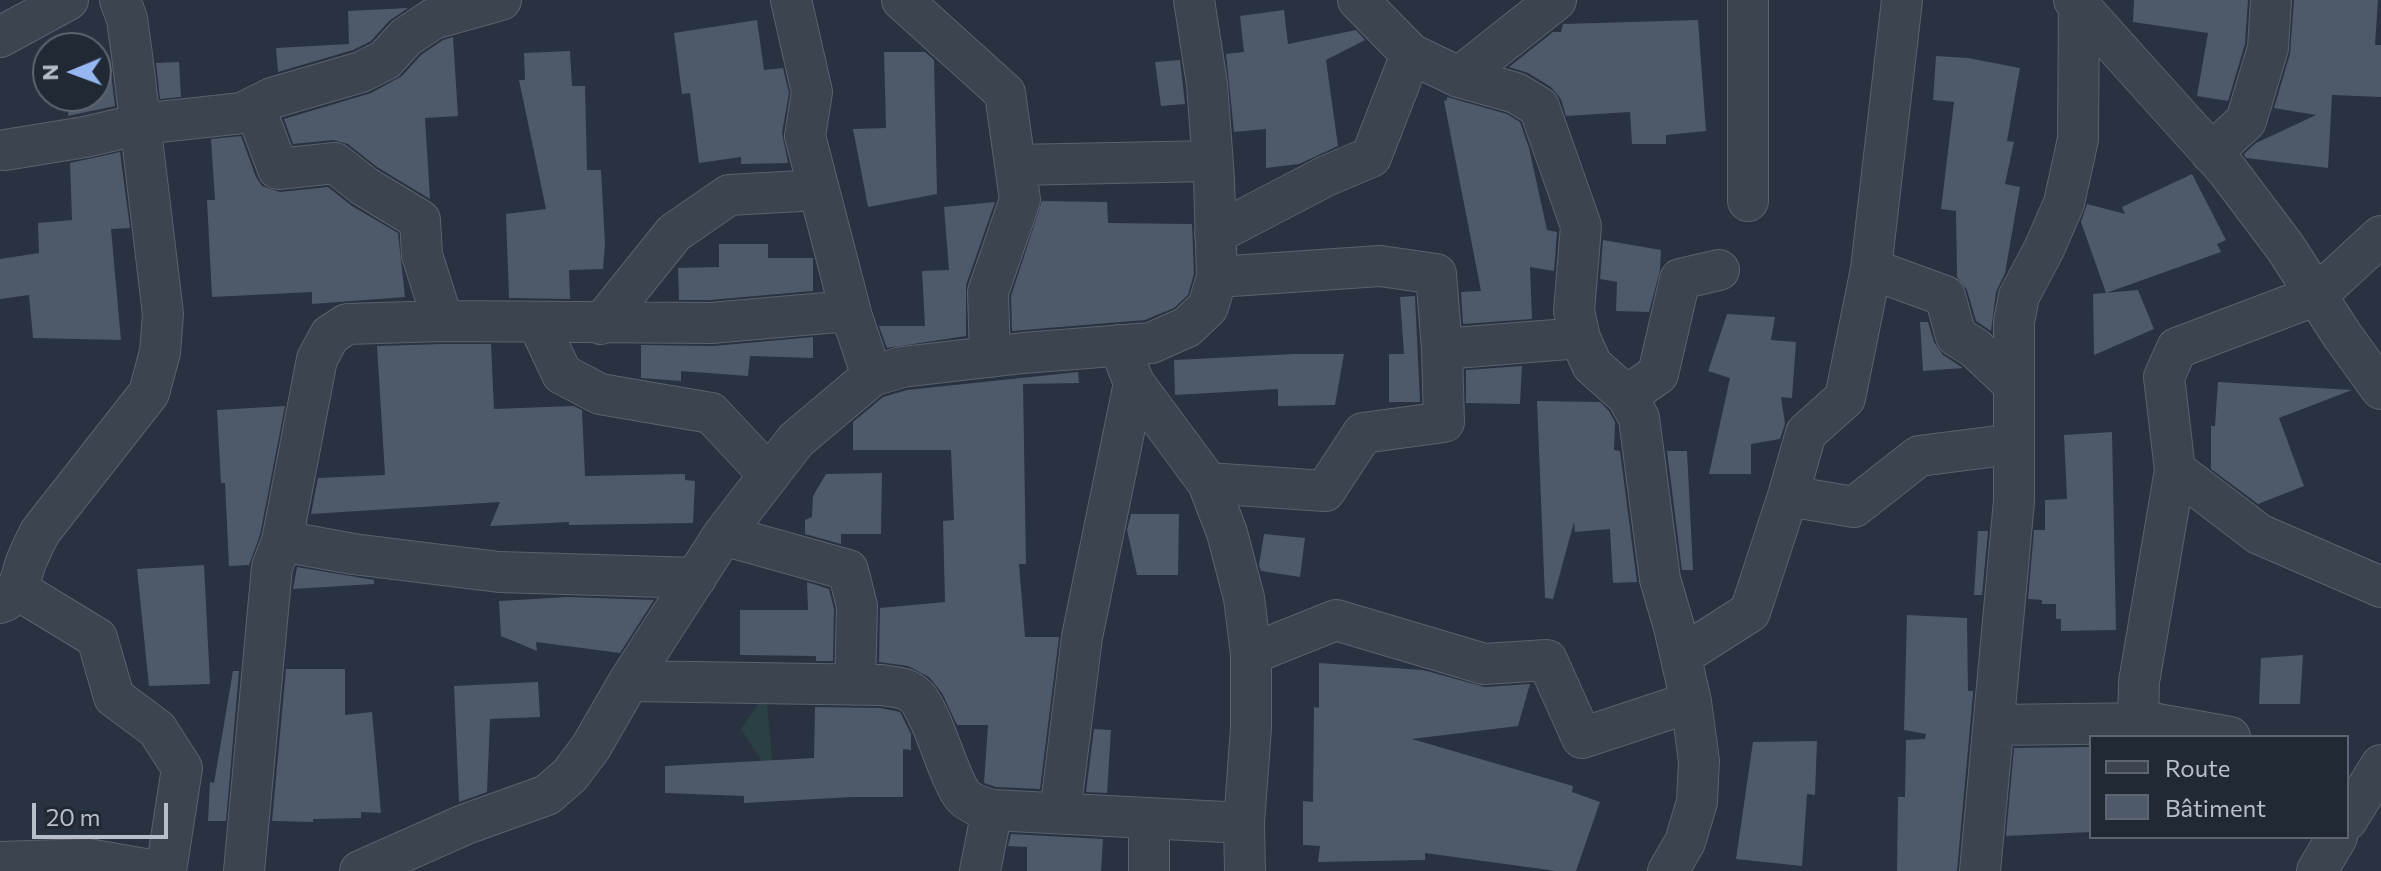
<!DOCTYPE html>
<meta charset="utf-8">
<style>
body{margin:0}
#map{position:relative;width:2381px;height:871px;overflow:hidden;background:#283240;font-family:Commissioner,sans-serif}
canvas{display:block}
.legend{position:absolute;left:2089px;top:735px;width:260px;height:104px;box-sizing:border-box;background:#212935;border:2px solid #5e6571;margin:0;padding:10px 14px;list-style:none;font-size:24px;color:#b9bfca}
.legend li{display:flex;align-items:center;gap:16px;height:40px}
.legend b{width:40px;border:2px solid #5e6571}
.north{position:absolute;left:32px;top:32px;width:80px;height:80px;box-sizing:border-box;background:#212935;border:2px solid #5e6571;border-radius:50%;rotate:269deg;font-size:22px;font-weight:700;line-height:32px;text-align:center;color:#b9bfca}
.north::after{content:'';display:block;margin:auto;width:28px;height:36px;background:#96b7f2;clip-path:polygon(50% 0,100% 100%,50% 72%,0 100%)}
.scale{position:absolute;left:32px;top:803px;width:136px;height:36px;box-sizing:border-box;border:4px solid #b9bfca;border-top:0;padding-left:10px;font-size:24px;line-height:28px;white-space:nowrap;color:#b9bfca;-webkit-text-stroke:6px #212935;paint-order:stroke}
</style>
<div id="map">
<canvas width="2381" height="871"></canvas>
<ul class="legend">
<li><b style="height:10px;background:#3c4450"></b>Route</li>
<li><b style="height:22px;background:#4e5969"></b>Bâtiment</li>
</ul>
<div class="north">N</div>
<div class="scale">20 m</div>
</div>
<script>
const ctx = document.querySelector('canvas').getContext('2d');
ctx.lineJoin = 'round';
function paint(path, color) { ctx.fillStyle = color; ctx.fill(path, 'evenodd'); }
function stroke(path, color, width, dash) { ctx.strokeStyle = color; ctx.lineWidth = width; ctx.lineCap = dash ? 'butt' : 'round'; ctx.setLineDash(dash || []); ctx.stroke(path); }
paint(new Path2D(`
 M766,692l8,88 -33,-51z`), '#2b4042');
paint(new Path2D(`
 M2134,0h114l-3,44 -17,57 -31,-5 11,-63 -75,-11z
 M2294,0h84l-3,45h6v52l-49,-2 -4,73 -82,-10 -2,-4 12,-11 60,-28 -42,-7 16,-54z
 M408,8l-19,13 -18,20 -18,9 -75,22 -2,-24 73,-4 -1,-33z
 M1284,10l4,34 68,-14 9,10 -39,20 12,86 -39,18 -33,4v-39l-32,3 -8,-78 18,-2 -4,-36z
 M757,20l7,50 19,-2 6,25 -7,40 6,30 -47,1v-7l-42,6 -9,-70 -8,1 -8,-61z
 M1698,20l8,111 -40,4v9h-34l-2,-32 -64,4 -5,-17 -10,-12 -23,-14 -19,-6 44,-35h8l2,-8z
 M453,37l5,79 -33,2 5,81 -53,-32 -29,-23 -15,-4 -40,4 -9,-25 87,-26 31,-17 19,-21 22,-15z
 M570,51l2,35h13l2,84h14l4,74 -2,25 -34,1 1,29 -61,-1 -3,-84 40,-5 -27,-129h6l-1,-27z
 M884,52h41l9,8 3,134 -69,13 -15,-78 33,-1z
 M1936,56l32,2 52,10 -13,73 7,1 -9,42 15,3 -15,86 -9,19 -5,39 -15,-10 -9,-31 -10,-13 -1,-66 -15,-2 13,-107 -21,-2z
 M1180,60l5,44 -24,2 -6,-44z
 M179,62l2,35 -21,2 -4,-36z
 M96,65h14l5,41 -47,10 2,-20h26z
 M1447,97l60,17 13,8 9,26 18,82 10,2 -3,39 -24,-4 2,52 -69,5 -2,-32 20,-1 -37,-190 3,-1z
 M241,136l15,41 6,9 18,6 48,-5 24,19 46,27 7,64 -93,7v-12l-100,5 -5,-97h8l-4,-61z
 M120,152l10,76 -19,1 10,111 -88,-2 -4,-43 -29,4v-40l39,-6 -1,-30 34,-3 -2,-57z
 M2192,174l34,66 -9,4 4,8 -115,41 -25,-71 6,-18 38,10 -3,-7z
 M1042,201l65,1 1,21 84,1 2,50 -6,21 -14,13 -29,12 -133,11 -1,-35z
 M995,202l-29,83v51l-79,12 -8,-22h46l-3,-55 27,-1 -5,-63z
 M1603,240l58,10 -1,20 -11,42 -33,-1 1,-29 -17,-3z
 M719,244h49v14h45v33l-103,9h-31l-1,-32 41,-1z
 M2138,290l16,39 -60,26 -1,-61z
 M1415,296l5,106h-31v-48h15l-4,-57z
 M1727,314l48,3 -4,23 25,2 -4,56 -11,-1 4,27 -5,15 -29,5v30h-42l21,-96 -22,-7z
 M1920,322h8l6,20 9,13 20,13 -40,3z
 M813,337v21l-63,-2 -2,20 -67,-5v10l-40,-3v-33l72,1z
 M443,344h48l3,65 79,-3 9,4 3,66 100,-2v6l10,1 -2,42 -124,2v-3l-79,4 10,-24 -189,12 7,-36 67,-3 -8,-129z
 M1294,354h50l-9,51 -57,1v-17l-103,6 -1,-35z
 M1522,366l-2,38 -54,-1v-33z
 M1078,372l1,11 -56,1 3,180h-7l6,73h34l-19,152 -44,-2 -12,-4 4,-58h-31l-15,-32 -13,-16 -21,-11 -29,-4 1,-54 65,-6 -2,-81 11,-1 -3,-70h-98v-28l30,-25 24,-7z
 M2218,382l134,8 -73,28 25,68 -46,18 -47,-35v-43h4z
 M1537,401l63,1 9,9 6,11 -1,28 6,1 17,131 -24,1 -3,-54 -35,3 -1,-10 -21,77 -8,-1z
 M285,406l-25,129 -11,30 -20,1 -4,-83h-4l-4,-73z
 M2112,432l4,198 -55,1v-12h-5v-15h-14v-4l-14,-1 6,-69h11v-30l22,-1 -3,-64z
 M1667,451h20l6,119h-11z
 M882,473l-1,61h-40v10l-36,-10v-14l7,-3 1,-21 13,-22z
 M1131,514h48l-1,61h-41l-10,-45z
 M1978,531h10l-6,64h-8z
 M1264,534l41,4 -5,39 -39,-6 -2,-6z
 M204,565l6,119 -61,2 -12,-117z
 M297,567l77,13v4l-81,5z
 M807,582l22,7 5,20 -1,52h-17v-5l-76,-1v-45h68z
 M568,597l86,3 -34,53 -84,-11 1,9 -36,-15 -2,-35z
 M1907,615l60,3 1,73h5v3l-16,177h-60l1,-74h7l1,-57 19,-1 1,-5 -22,-4z
 M2303,655l-3,49h-41l2,-46z
 M1319,663l104,7 62,17 45,-3 -12,42 -106,13 161,47 -1,6 28,10 -24,69h-20l-131,-18v7l-107,2 2,-16 -17,-1v-44l10,1 1,-95 5,1z
 M286,669h59v46l27,-3 9,101 -20,-1v6l-48,1v3l-41,-1z
 M233,671h6l-13,150h-18l2,-39 4,1z
 M538,682l2,35 -50,2 -3,73 -28,10 -5,-116z
 M815,707l65,1 20,4 11,22v16l-8,-1v48h-51l-108,6v-7l-79,-3v-27l149,-8z
 M1094,729l17,1 -4,63 -21,-1z
 M1817,741l-2,54 -8,-1 -5,72 -66,-7 17,-117z
 M2091,747v85l-85,4 8,-88z
 M1011,834l92,5 -2,32h-74v-24l-19,-1z`), '#4e5969');
const minor = new Path2D(`
 M791,0l21,92 -7,44 47,181 20,59
 M902,0l103,93 15,107 -32,92 2,65
 M1358,0l53,54 48,23 57,16 23,14 42,119 -7,85 6,27 12,27 35,31 12,22 21,161 14,48 17,75 8,59 -2,41 -12,40 -17,29
 M2074,0l153,170 58,77 57,88 39,54
 M0,37l68,-37
 M1459,77l97,-77
 M255,108l23,61 57,-6 29,23 56,34 2,35 21,66
 M5,150l80,-13 56,-13 101,-11 30,-15 89,-26 24,-12 21,-23 27,-18 68,-19
 M2211,153l35,-32 22,-73 3,-48
 M1015,165l197,-4
 M1748,201v-201
 M1215,234l111,-58 45,-19 40,-103
 M1871,269l74,27 11,40 19,12 37,35
 M1217,277l163,-11 56,8 6,75 138,-11
 M538,323l24,51 38,20 111,19 58,62
 M601,324l73,-91 55,-38 90,-5
 M1119,345l15,38 74,100 19,50 17,65 7,56v74l-7,95 1,48
 M1627,396l31,-22 22,-95 39,-9
 M2175,470l84,64 122,53
 M1208,483l117,8 38,-58 81,-11 -2,-73
 M1788,496l18,-63 39,-35 26,-129 31,-269
 M723,535l125,35 9,36 -2,79
 M282,541l71,13 146,18 197,6
 M18,590l79,48 17,59 43,32 25,39 -16,103
 M0,603c19,-6 20,-24 26,-41 4,-10 9,-20 14,-30l109,-139 11,-41 3,-38 -31,-259 -5,-36 -7,-19
 M1251,654l85,-34 148,44 63,-4 35,78 109,-36
 M1681,656l69,-44 38,-116 66,11 65,-51 94,-12
 M629,681l253,4c10,2 22,2 30,8 8,5 13,17 17,25 9,18 24,68 35,79 8,8 18,10 28,13l252,13
 M2138,723l1,-41 36,-212 -11,-93 13,-29 140,-53 64,-59
 M1994,725l158,-2 78,14
 M1060,813l22,-176 52,-254
 M1149,818v53
 M2347,820l34,-55
 M0,862l88,-3 68,12
 M244,871l28,-304 10,-26 35,-182 13,-24 17,-11 96,-3 268,2 126,-11 15,5
 M360,871l106,-47 81,-29 23,-20 21,-28 38,-66 94,-146 73,-95 76,-64 30,-9 121,-14 128,-10 36,-16 21,-20 9,-30 -3,-98 -7,-95 -13,-84
 M980,871l12,-61
 M1980,871l34,-370v-179l5,-26 25,-47 20,-46 14,-64 1,-134
 M2317,871l20,-34`);
stroke(minor, '#5a626d', 42);
stroke(minor, '#3c4450', 40);
</script>
